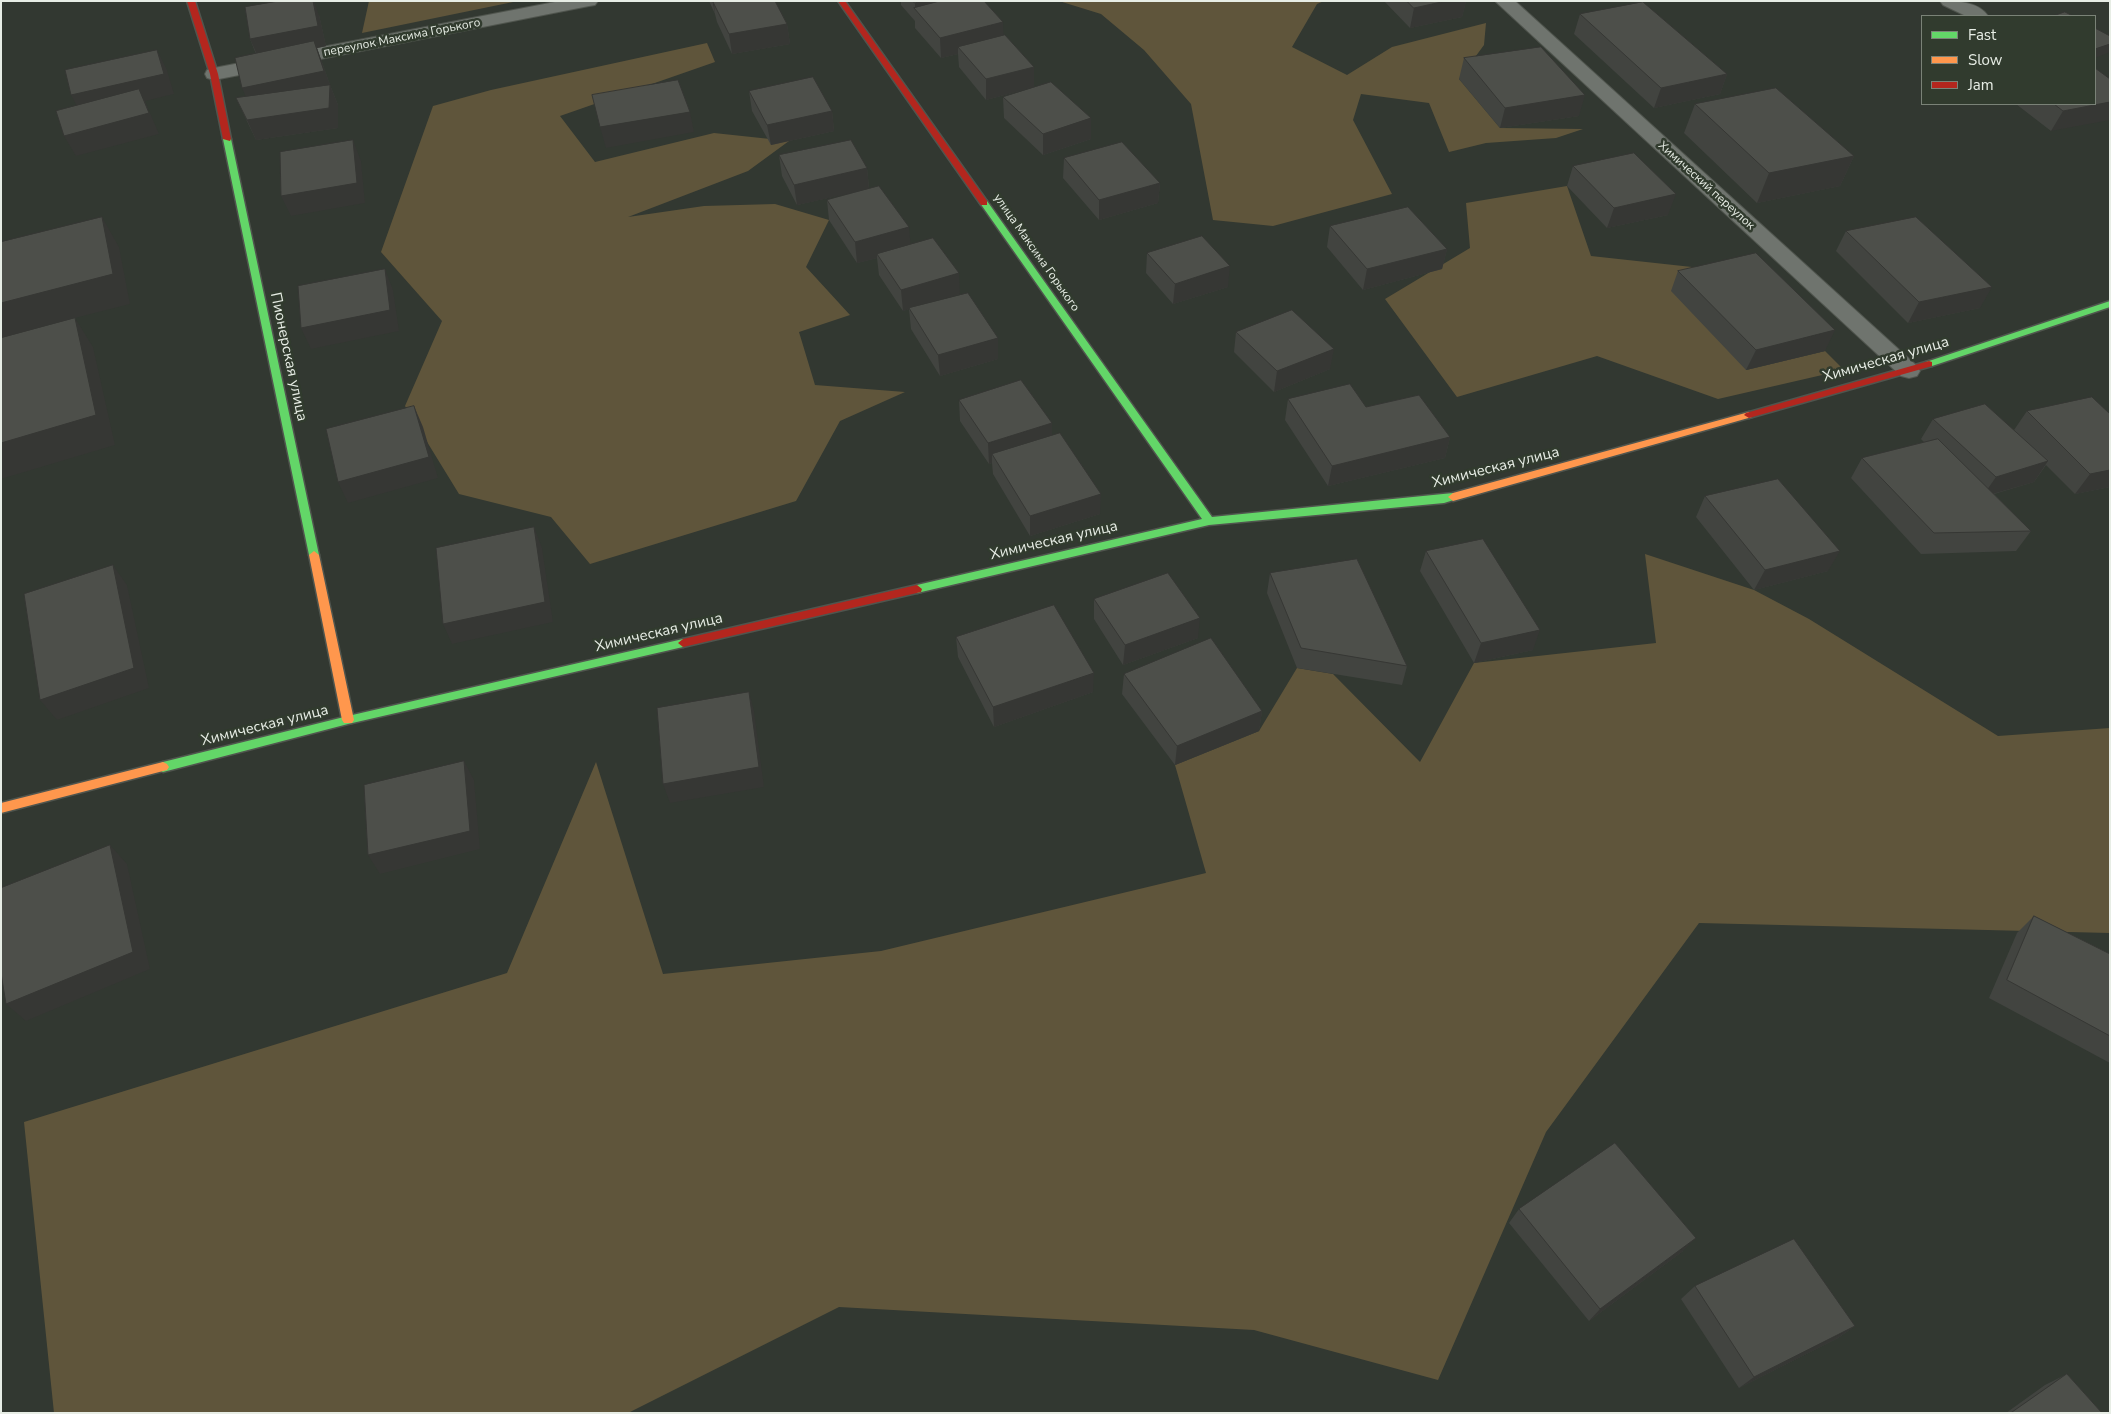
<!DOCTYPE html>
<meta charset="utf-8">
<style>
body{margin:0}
#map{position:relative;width:2111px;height:1414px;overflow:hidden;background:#323831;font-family:"Nunito Sans",sans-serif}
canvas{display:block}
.frame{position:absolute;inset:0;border:2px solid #e7ede5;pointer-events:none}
.legend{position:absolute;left:1921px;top:15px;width:175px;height:90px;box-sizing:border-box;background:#313b2e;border:1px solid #7a8277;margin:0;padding:6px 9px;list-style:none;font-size:15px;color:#e7ede5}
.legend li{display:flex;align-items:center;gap:10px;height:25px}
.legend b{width:25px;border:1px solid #7a8277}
</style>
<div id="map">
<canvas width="2111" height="1414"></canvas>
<div class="frame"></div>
<ul class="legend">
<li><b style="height:6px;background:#63d668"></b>Fast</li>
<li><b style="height:6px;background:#ff974d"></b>Slow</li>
<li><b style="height:6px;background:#b3261e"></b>Jam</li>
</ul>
</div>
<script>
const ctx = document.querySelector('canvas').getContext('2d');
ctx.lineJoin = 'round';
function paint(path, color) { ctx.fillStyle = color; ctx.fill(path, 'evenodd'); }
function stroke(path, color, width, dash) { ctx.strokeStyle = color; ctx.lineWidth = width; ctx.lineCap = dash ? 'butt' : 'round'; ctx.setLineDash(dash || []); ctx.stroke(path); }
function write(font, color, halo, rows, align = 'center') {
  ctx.font = font + ' "Nunito Sans",sans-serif'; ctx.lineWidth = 5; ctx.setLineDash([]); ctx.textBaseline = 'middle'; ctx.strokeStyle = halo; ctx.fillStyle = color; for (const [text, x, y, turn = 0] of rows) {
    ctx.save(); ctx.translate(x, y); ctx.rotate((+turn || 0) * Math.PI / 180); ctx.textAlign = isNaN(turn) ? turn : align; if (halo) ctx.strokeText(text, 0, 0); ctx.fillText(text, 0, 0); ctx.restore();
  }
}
paint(new Path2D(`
 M369,1h149l-156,32z
 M1059,1h265l-7,3 -25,43 55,28 45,-28 94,-24 -2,22 -25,34 41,49 83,1 -27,9 -70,5 -37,9 -20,-49 -68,-9 -8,26 39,74 -119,32 -60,-6 -22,-116 -47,-54 -43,-36z
 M707,43l8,19 -155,54 35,46 119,-29 75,8 -41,30 -120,46 76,-11 71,-2 54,16 -23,47 44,48 -51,17 16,53 90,7 -65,29 -44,80 -206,63 -39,-47 -92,-23 -54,-88 37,-85 -61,-69 52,-146 58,-16z
 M1567,186l24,70 156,17 -1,97 79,-19 19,19 -126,29 -121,-43 -140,41 -72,-98 85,-51 -4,-45z
 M1645,554l109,36 55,29 189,117 112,-8v205l-411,-10 -153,209 -108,248 -184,-50 -415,-23 -211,106h-574l-30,-291 483,-149 89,-211 67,212 218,-23 325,-78 -31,-108 84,-34 38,-63 36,6 87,88 54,-99 182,-20z`), '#5f553b');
const street = new Path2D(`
 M560,1h38l-3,4 -6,1 -375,74 -7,-2 -2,-4 2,-4 7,-2z
 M1495,1h20l402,365 3,5 -3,5 -8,2 -8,-2z
 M1940,1c16,0 38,0 48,15h-22l-23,-11z`);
const fast = new Path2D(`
 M224,137l7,2 88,416 -5,4 -5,-4 -86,-416z
 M984,200l3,1 225,316 241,-24 5,4 -1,2 -13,4 -235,22 -292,68 -4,-1 -1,-3 5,-4 285,-66 -222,-316z
 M2110,301v6l-178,59h-6l-2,-2 2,-2z
 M683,639l5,4 -5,4 -335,77 -185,48 -4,-2 -2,-3 2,-3 4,-2 185,-46z`);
const slow = new Path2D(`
 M1749,412l3,1v4l-299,84 -5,-4 5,-4z
 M314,551l5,4 35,165 -2,3h-8l-2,-3 -33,-165z
 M163,762l4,2 2,3 -2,3 -166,43v-10z`);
const jam = new Path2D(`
 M187,1h8l23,73 13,65 -1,2 -7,-2 -13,-65z
 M838,1h7l142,200v4h-6z
 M1929,361l3,1v4l-183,52 -5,-3 2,-2z
 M917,585l5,4 -1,3 -238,55 -5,-4 5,-4z`);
stroke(street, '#50554e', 2);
stroke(fast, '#50554e', 3);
stroke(slow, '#50554e', 3);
stroke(jam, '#50554e', 3);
paint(street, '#6f746e');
paint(fast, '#63d668');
paint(slow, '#ff974d');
paint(jam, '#b3261e');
paint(new Path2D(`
 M709,1h66l12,23 3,20 -58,10 -15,-32 -2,-8z
 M901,1h83l20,35 30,31v20l-48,13 -27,-33 -1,-13 -17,4 -26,-30v-7l-14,-16z
 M1384,1h82l-4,16 -52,11z
 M1580,14l147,60 -7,20 -66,14 -80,-74z
 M319,15l7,31 -9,2 13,37 8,20v23l-82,12 -20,-42 10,-2 10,-42 -6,-15z
 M1464,58l115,58 -79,12 -41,-49z
 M749,91l83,20 2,20 -63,14 -19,-34z
 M1003,97l88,42 -48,16 -39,-37z
 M1695,104l159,52 -14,30 -83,17 -73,-70z
 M2016,104h79l-44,27z
 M779,155l88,13 2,20 41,56 50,50 -31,9 69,56 -58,17 -29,-47 -2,-20 -6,2 -24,-36 -2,-17 -20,5 -28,-43 -2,-20 27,-8 -57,13 -15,-29z
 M1064,158l96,25 -2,20 -59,17 -36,-42z
 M1573,166l95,49 -61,13 -40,-42z
 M1330,226l117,23 -5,20 -79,21 -36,-43z
 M1846,231l134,77 -72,15 -72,-72z
 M1147,253l81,34 -55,17 -27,-31z
 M1678,271l147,80 -79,19 -75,-79z
 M1236,332l94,37 -56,23 -40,-40z
 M1288,399l78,8 84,30 -5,21 -117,28 -43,-66z
 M959,400l93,23v13l48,78 -70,22 -37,-62 -1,-11 -3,1 -29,-43z
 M2027,411l83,76 -35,7 -29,-29 -12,17 -40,12 37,37 -15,20 -95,3 -70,-76 11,-20 62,-16 -3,-3 12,-20 81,11z
 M1705,496l123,75 -74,19 -58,-73z
 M1426,551l107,99 -59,13 -54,-92z
 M1270,573l137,93 -5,19 -105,-17 -30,-75z
 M1094,599l104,39 -75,27 -29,-46z
 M956,637l137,55 -99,35 -36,-70z
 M1124,674l138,37 -3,20 -84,34 -53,-71z
 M2034,916l76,38v109l-121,-65 28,-65z
 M1519,1209l164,42 -94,70 -80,-98z
 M1695,1286l160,40 -17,12 -99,50 -58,-89z
 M2067,1374l35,39h-96l39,-28z`), '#424440');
paint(new Path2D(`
 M313,1h1l5,14 7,31 -9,2 13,37 8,20v23l-82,12 -9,-20 4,-12 -9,-20 17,-29 -9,-20z
 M922,1h57l-64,8v-6z
 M1446,1h20l-4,16 -52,11 4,-20z
 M713,4h1l1,10z
 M1003,22l1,20 -46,5v7l-17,4 -1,-20z
 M787,24l3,20 -58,10 -3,-20z
 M2110,44v8l-15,6v-9z
 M157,50l10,20 7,24 -29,7 14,33 -83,22 -12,-20 18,-20 -11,-21z
 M1034,67v20l-48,13v-21z
 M1727,74l-7,20 -66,14 7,-20z
 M1585,95l-6,21 -79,12 5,-20z
 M2110,102v18l-59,11 12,-20z
 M832,111l2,20 -63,14 -4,-20z
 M690,112l4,20 -88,16 -6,-21z
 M1091,118v21l-48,16v-21z
 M353,140l8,21 4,42 -74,13 -10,-20z
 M1854,156l-14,30 -83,17 12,-30z
 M867,168l2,21 -72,16 -3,-20z
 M1160,183l-2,20 -59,17v-20z
 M1676,194l-8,21 -61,13 7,-20z
 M102,217l17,30 11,57 -55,14 18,29 22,98 -114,34v-176z
 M909,227l2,21 -34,6v4l-20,5 -2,-21z
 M1447,249l-5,20 -79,21 4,-21z
 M1230,266l-2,21 -55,17 2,-20z
 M385,269l8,21 6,41 -88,18 -10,-21z
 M959,273l1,21 -57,17 -2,-21z
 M1992,287l-12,21 -72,15 11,-21z
 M1835,330l-10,21 -79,19 10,-20z
 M998,338v21l-58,17 -2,-21z
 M1334,349l-4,20 -56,23 3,-21z
 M414,406l9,21 15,51 -90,25 -10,-21z
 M1052,423v20l-60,11v9l-3,1 -1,-21z
 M1450,437l-5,21 -117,28 4,-20z
 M2048,461l-14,21 -52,15 14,-20z
 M2110,470v17l-35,7 15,-20z
 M1101,494l-1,20 -70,22v-20z
 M534,527l8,21 11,74 -101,22 -9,-20z
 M1840,551l-12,20 -74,19 11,-20z
 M113,565l14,20 22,103 -92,32 -17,-20z
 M1200,618l-2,20 -75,27 2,-20z
 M1540,630l-7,20 -59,13 7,-20z
 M1094,673l-1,19 -99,35 -1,-20z
 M749,692l5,19 10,76 -94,16 -7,-19z
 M1262,711l-3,20 -84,34 2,-19z
 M464,761l10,19 6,69 -100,25 -12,-19z
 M110,845l17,19 23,105 -124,52 -20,-17z
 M1696,1238l-13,13 -94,70 11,-12z
 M1855,1326l-17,12 -99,50 15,-11z`), '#363734');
const building = new Path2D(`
 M279,1h34l5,25 -68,13 -5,-32z
 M718,1h57l12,23 -58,10 -16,-32z
 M913,1h9l-7,2z
 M940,1h44l19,21 -63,16 -26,-30z
 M1407,1h39l-32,7z
 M1643,2l84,72 -66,14 -81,-74z
 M2065,12l8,4h-20z
 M2095,28l15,8v8l-15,5z
 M1005,35l29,32 -48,12 -28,-32z
 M314,41l10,30 -82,17 -7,-30z
 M1541,47l44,48 -80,13 -41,-50z
 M157,50l7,24 -93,21 -6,-25z
 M2095,68l15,11v23l-47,9 -9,-7h41z
 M813,77l19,34 -65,14 -18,-34z
 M678,80l12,32 -90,15 -8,-32z
 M1051,82l40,36 -48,16 -40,-37z
 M330,85l-1,23 -82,12 -11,-22z
 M1776,88l78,68 -85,17 -74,-69z
 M139,89l10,24 -85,23 -8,-25z
 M353,140l4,43 -76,13 -1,-44z
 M851,140l16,28 -73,17 -15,-30z
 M1122,142l38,41 -61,17 -35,-42z
 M1634,153l42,41 -62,14 -41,-42z
 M879,186l30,41 -54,15 -28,-42z
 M1408,207l39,42 -80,20 -37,-43z
 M102,217l11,57 -112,29v-61z
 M1916,217l76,70 -73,15 -73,-71z
 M1202,236l28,30 -55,18 -28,-31z
 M933,238l26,35 -58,17 -24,-36z
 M1756,253l79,77 -79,20 -78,-79z
 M385,269l5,41 -89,18 -3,-42z
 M968,293l30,45 -60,17 -29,-47z
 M1292,310l42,39 -57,22 -41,-39z
 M75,318l21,97 -95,28v-105z
 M1021,380l31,43 -64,20 -29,-43z
 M1350,384l16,23 53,-12 31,42 -118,29 -44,-67z
 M2092,397l18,17v56l-20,4 -63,-63z
 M1985,404l63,57 -52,16 -63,-58z
 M414,406l15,51 -91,25 -12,-53z
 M1060,433l41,61 -71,22 -38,-62z
 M1938,439l93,92 -97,2 -72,-75z
 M1778,479l62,72 -75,19 -60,-74z
 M534,527l11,75 -102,22 -7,-76z
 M1483,539l57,91 -59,13 -55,-92z
 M1357,559l50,107 -106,-18 -31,-75z
 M113,565l21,103 -94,32 -16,-106z
 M1168,573l32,45 -75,27 -31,-46z
 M1054,605l40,68 -101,34 -37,-70z
 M1211,638l51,73 -85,35 -53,-72z
 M749,692l10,75 -96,17 -6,-76z
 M464,761l6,70 -102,24 -4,-70z
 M110,845l23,107 -127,52 -5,-31v-85z
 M2034,916l76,38v82l-103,-56z
 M1615,1143l81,95 -96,71 -81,-100z
 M1794,1239l61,87 -101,51 -59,-91z
 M2067,1374l35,39h-91z`);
paint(building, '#4d4f4a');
stroke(building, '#363734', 1);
write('12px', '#e7ede5', '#313b2e', [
 ["переулок Максима Горького",402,38,-11],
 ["Химический переулок",1706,186,42],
 ["улица Максима Горького",1036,253,55]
]);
write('15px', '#e7ede5', '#313b2e', [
 ["Пионерская улица",288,357,78],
 ["Химическая улица",1886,360,-16],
 ["Химическая улица",1496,468,-14],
 ["Химическая улица",1054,541,-13],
 ["Химическая улица",659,633,-13],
 ["Химическая улица",265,726,-14]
]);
</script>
